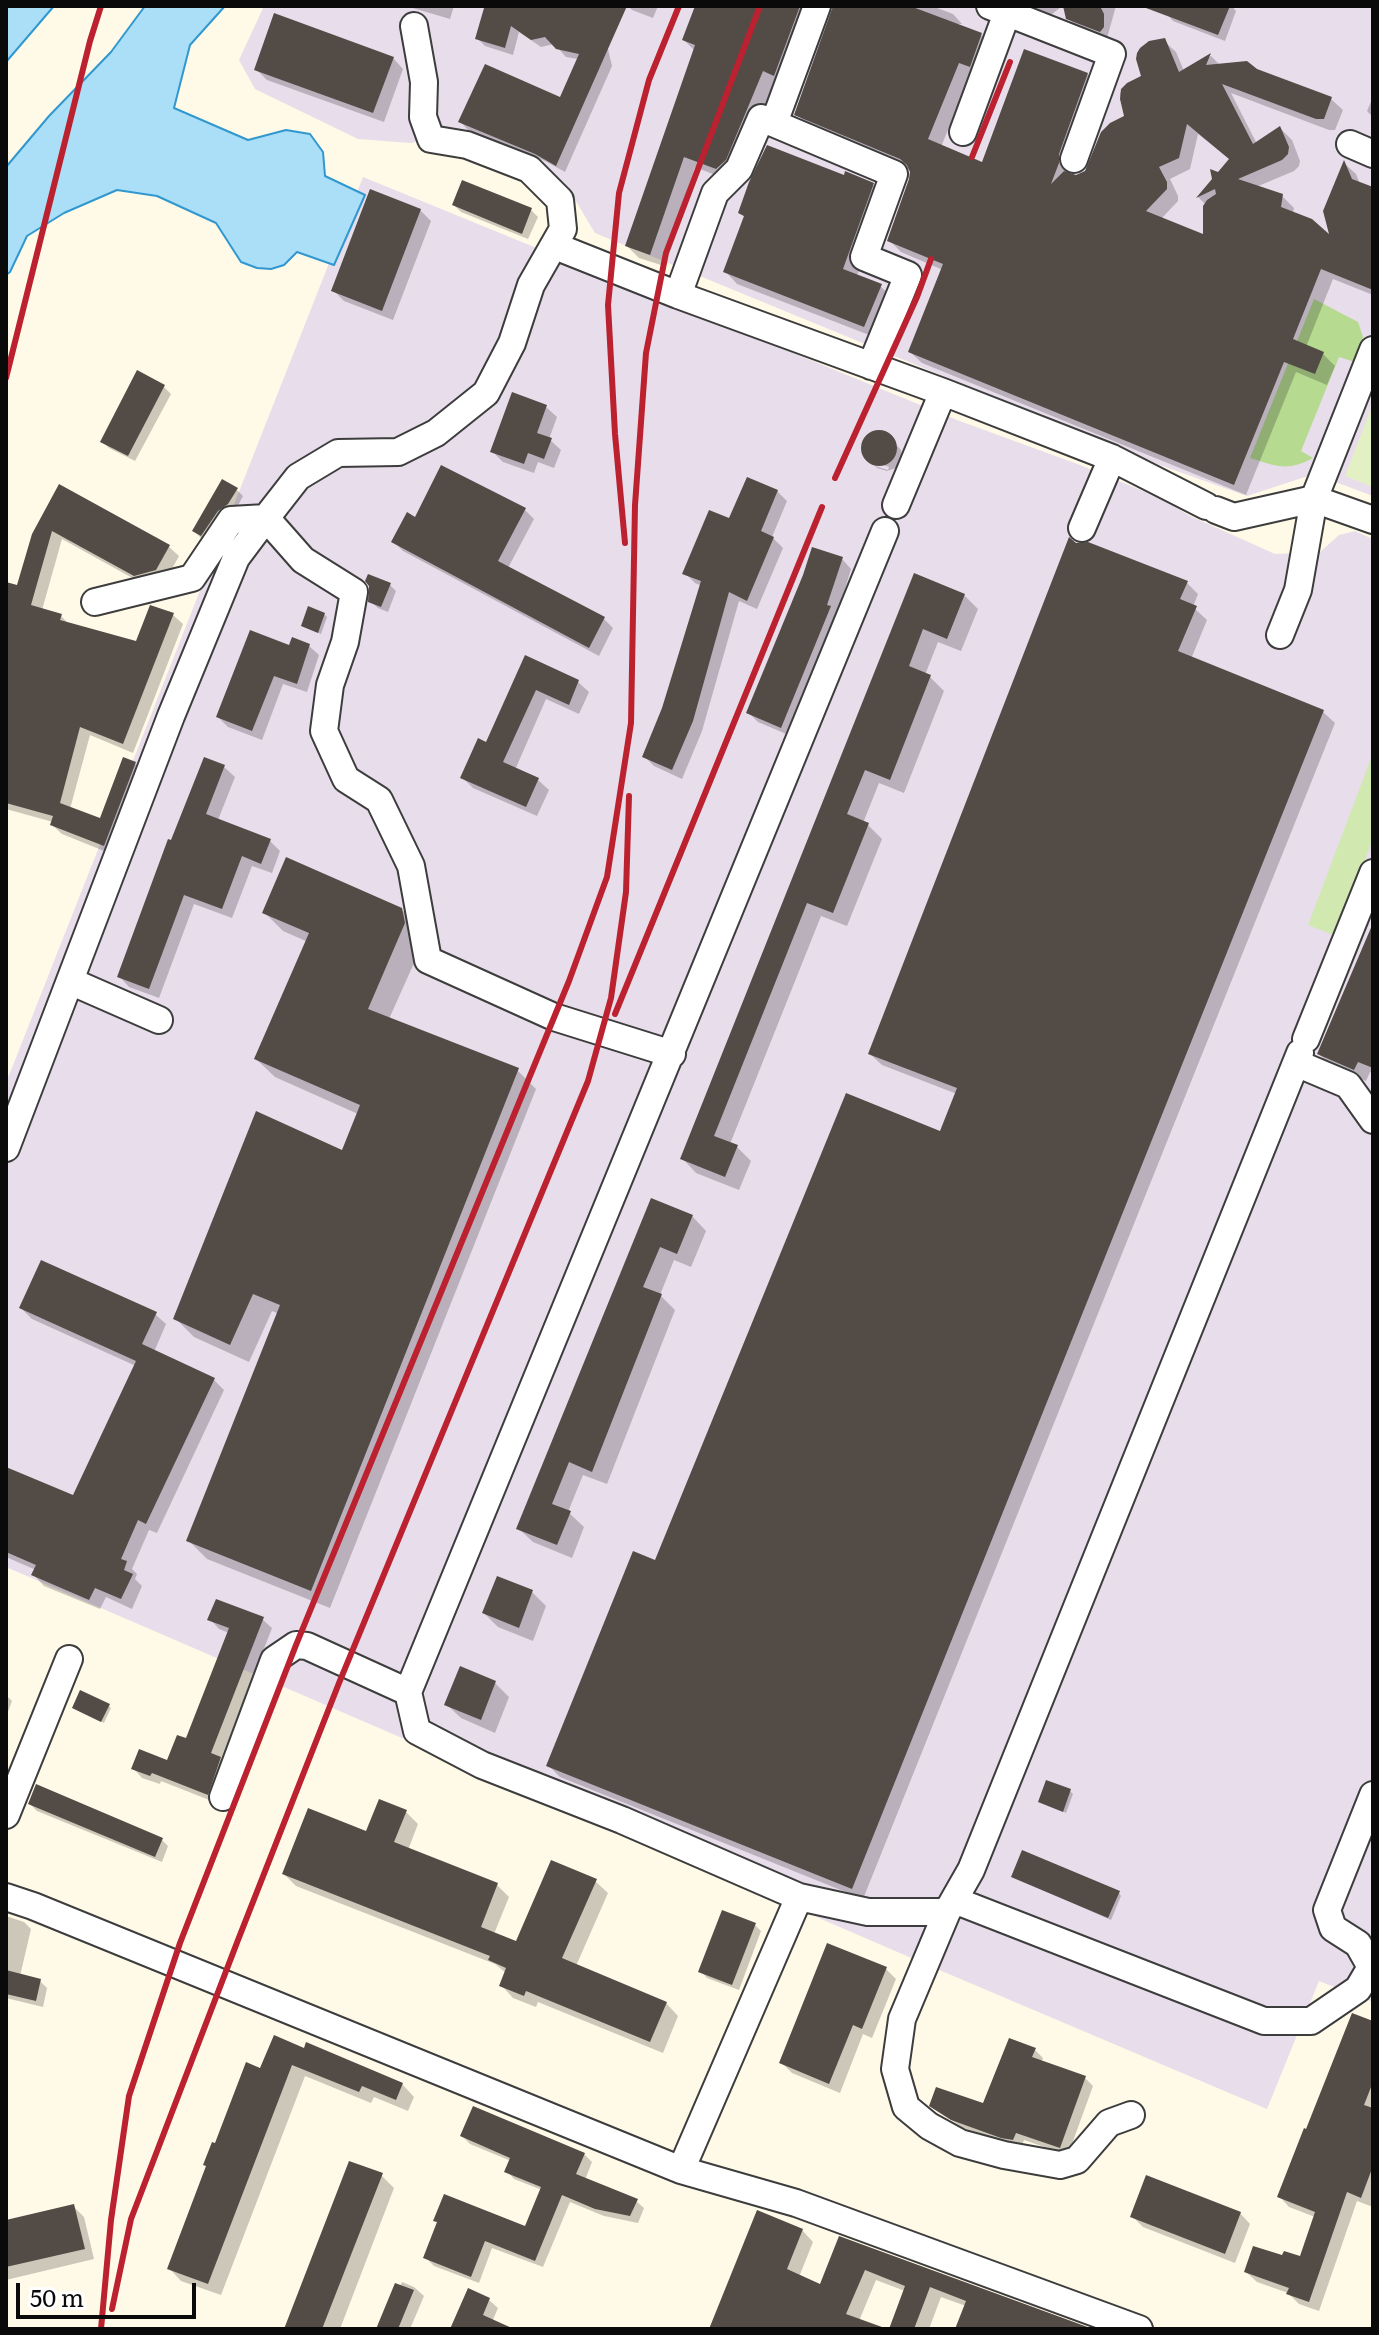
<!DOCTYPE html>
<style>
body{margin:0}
#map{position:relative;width:1379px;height:2335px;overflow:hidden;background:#fff9e7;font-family:Literata,serif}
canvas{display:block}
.frame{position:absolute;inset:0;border:8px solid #0a0a0a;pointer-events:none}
.scale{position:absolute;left:16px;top:2283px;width:180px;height:36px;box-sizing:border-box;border:4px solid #0a0a0a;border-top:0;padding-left:10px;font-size:24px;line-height:28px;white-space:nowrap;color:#0a0a0a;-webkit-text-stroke:6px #fff;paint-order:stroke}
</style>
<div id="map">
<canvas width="1379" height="2335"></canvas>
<div class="frame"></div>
<div class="scale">50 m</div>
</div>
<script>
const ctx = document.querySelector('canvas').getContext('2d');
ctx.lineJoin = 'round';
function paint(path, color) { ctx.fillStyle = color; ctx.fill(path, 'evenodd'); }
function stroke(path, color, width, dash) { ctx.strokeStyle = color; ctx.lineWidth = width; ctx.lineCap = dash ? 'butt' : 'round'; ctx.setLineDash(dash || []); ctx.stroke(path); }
paint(new Path2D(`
 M264,6h1109v490l-59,-22 -67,22 -90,-32 -562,-231 -24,-40 -20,-19 -94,-43 -46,12 -53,-4 -103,-50 -16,-29z
 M363,177l594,243 123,45 85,35 23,15 87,39 45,-2 19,-17 16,-4 18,8v1463l-54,-21 -52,128 -337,-143 -924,-399v-484z`), '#e8ddea');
paint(new Path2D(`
 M1373,753v86l-37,97 -28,-11z`), '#d1e9b1');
paint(new Path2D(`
 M1314,299l44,23 5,15 -8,25 -16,-5 -38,94 12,7c-26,14 -36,8 -63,0z`), '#b5da90');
paint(new Path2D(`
 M1373,403v84l-28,-11z`), '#e3f0c3');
const water = new Path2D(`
 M6,6h48l-48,56z
 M145,6h80l-35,39 -16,63 74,32 38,-10 24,4 13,18 2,24 40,19 -31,70 -37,-13 -13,13 -13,4 -14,-1 -16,-6 -25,-39 -59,-27 -40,-6 -53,23 -37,23 -17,36 -4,3v-108l43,-51 62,-64z`);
paint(water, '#abdef7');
stroke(water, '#3198cf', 2);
paint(new Path2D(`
 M406,6h48l-4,13z
 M486,6h112l14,60 -47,106 -20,-11 -77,-31 -7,-8 100,-22 17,-41 -12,-2 -12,-13 -13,3 -22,-15 -6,23 -28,-9 -8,-8z
 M628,6h30l-5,12 -21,-8z
 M698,6h120l-32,80 -11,-4 -38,90 -9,8 -33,-13 -34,98 -22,-7 -12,-12 68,-195 -11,-11z
 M834,6h98l21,8 9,10h-9l28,11 12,12 -11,31 -11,-5 -30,74 42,17 104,-90 12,12 -29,80 -1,10 9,1 8,-5 40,-55 -6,-24 8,-8 15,-8 21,-36 12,11 8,19 27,-15 10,10 35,4 75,29 12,11 -8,20h-6l-98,-37 26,51 23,-16 12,12 8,21 -1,5 -5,5 -38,16 26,9 12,12 -1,5 40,26 12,-75 11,10 4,10 13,5v106l-40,-16 -27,68 17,7 12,12 -8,19 -31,-13 -50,123 -324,-132 -12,-11 33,-82 -42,-18 -12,-12 22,-60 1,-9 -104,-45 -11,-12zM1198,134l33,26 -33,37 8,8 -2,32 -43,-18 17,-18v-5l-8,-17 20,-10z
 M1027,6h35l-11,9z
 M1065,6h51l-9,32 -32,-13 -7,-7z
 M1164,6h71l-1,3 2,2 -11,30 -52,-20 -7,-8z
 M393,58l10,11 -19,53 -117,-42 -11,-11z
 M1373,97v20l-6,-6z
 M845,177l28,8 12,12 -28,79 23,10 13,12 -16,40 -140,-54 -12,-13 21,-53 -6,-5z
 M454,205l77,5 7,7 -10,22 -67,-27z
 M420,210l11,11 -38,99 -49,-19 -11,-11z
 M164,387l7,7 -36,67 -26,-13 -7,-7z
 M546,407l11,10 -8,22 12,11 -7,18 -16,-6 -4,11 -31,-11 -11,-11z
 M877,432l10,3 14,15 1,10 -6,8 -9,3 -10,-3 -2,-2 13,4 1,-3 -20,-7 -4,-4 -2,-10 5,-10z
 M60,487l109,60 10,9 -13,24 -21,5 -83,-46 -20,71 19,6 8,8 68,19 36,-28 10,9 -50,129 -43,-18 -20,74 31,11 34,-56 10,10 -31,81 -52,-21 -10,-9 1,-3 -47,-13v-225l13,4z
 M237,490l6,6 -8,15 -27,31 -7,-4 -7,-7z
 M777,491l10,10 -15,36 11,11 -26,61 -18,-8 -37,130 -20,48 -28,-13 -10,-10 19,-47 39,-123 -7,-3 -10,-10 45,-52z
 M525,510l9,9 -26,49 96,51 9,9 -14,28 -196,-105 -9,-9 22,-23z
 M842,559l9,10 -14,46 3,3 -49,118 -33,-14 -9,-9z
 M915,576l49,19 14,14 -17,42 -23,-9 -13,33 5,2 14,14 -40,102 -25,-10 -16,40 5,2 14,14 -35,87 -26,-10 -91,228 7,3 14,14 -12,29 -43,-17 -14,-15z
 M1186,582l12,12 -5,13 14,13 -16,39 132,53 12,11 -472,1176 -303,-122 -12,-12 109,-203 284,-428 16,-40 -75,-29 -12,-11z
 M390,585l6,6 -8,21 -10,-4 -8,-7 1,-15z
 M324,614l3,3 -6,17 -18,-8z
 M309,646l10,9 -12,37 -24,-8 -21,56 -34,-13 -10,-10 73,-69z
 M526,658l52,24 11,10 -10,22 -33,-15 -31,71 23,10 11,10 -12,26 -64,-28 -10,-10 24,-33z
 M224,767l11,10 -17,43 52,21 10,10 -8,22 -20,-7 -20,52 -38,-14 -35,94 -30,-11 -10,-11 53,-134z
 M401,909l19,19 3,15 -34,76 128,51 19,19 -206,519 -123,-49 -18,-18 90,-227 -7,-3 -23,51 -55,-25 -19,-19 168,-165 15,-39 -83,-37 -19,-18 52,-117 -25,-11 -19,-19z
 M1373,953v120l-3,-1 -4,9 -35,-15 -12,-12z
 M652,1200l40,16 14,15 -15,36 -17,-7 -14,35 15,15 -68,174 -24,-9 -15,37 16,15 -12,31 -39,-16 -15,-14z
 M21,1308l134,6 11,10 -12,28 59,27 11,11 -67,143 -8,-3 -17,39 5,5 -2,5 7,7 -10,23 -26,-12 -6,12 -56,-23 -10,-11 2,-5 -30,-13v-88l68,29 62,-132 -104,-47z
 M532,1592l14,14 -13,35 -35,-14 -14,-14z
 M210,1619h52l10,9 -51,131 8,9 -12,35 -56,-22 -1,3 -18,-6 -9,-10 35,-5 19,-22 42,-108 -10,-4z
 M495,1683l14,14 -14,36 -34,-15 -15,-14z
 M6,1695l6,6 -6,16z
 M108,1705l3,3 -7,15 -30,-15z
 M1070,1791l3,3 -7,19 -26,-12z
 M30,1804l132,36 6,6 -6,16 -125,-51z
 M406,1812l12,12 -10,26 89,35 12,12 -15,37 23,9 78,-62 13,12 -32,73 90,37 12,13 -15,37 -125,-51 -2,5 -23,-9 -12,-13 5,-12 -11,-9 -199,-78 -12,-12 83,-40z
 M1013,1877l106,16 2,3 -10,24z
 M6,1916l18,6 7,7 -11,47 20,5 7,7 -4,19 -37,-9z
 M755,1925l6,6 -22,59 -32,-12 -6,-7z
 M885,1968l11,11 -24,59 -9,-4 -23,59 -48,-20 -10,-10z
 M1373,2024v183l-16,-6 -38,110 -20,-7 -11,-11 -31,-11 -11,-10 37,-14 18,1 14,-42 -26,-10 -10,-11z
 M275,2038l127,46 12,13 -6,14 -34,-14 -3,6 -66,-27 -84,219 -40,-14 -12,-13 47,-122 45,-76z
 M1035,2050l8,8 -2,5 44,15 8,8 -25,69 -44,-15 -3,8 -9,-3 -51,-18 -29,-22 52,1z
 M462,2136l122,18 8,8 -7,18 51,21 8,7 -6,15 -34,-7 -34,-14 -27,65 -51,-19 -13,35 -45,-17 -8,-8 100,-29 16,-39 -28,-11 -7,-8 4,-10 -41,-17z
 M381,2175l13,13 -54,141h-54z
 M73,2206l11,11 10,42 -88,21v-58z
 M1240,2213l10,11 -15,39 -92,-36 -10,-10z
 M802,2230l11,12 -14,35 23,9 18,-48 247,91h-130l9,-23 -25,-9 -12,32h-38l14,-38 -29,-11 -17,41 22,8h-170z
 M402,2282l12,5 10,9 -14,33h-31z
 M489,2300l9,8 -6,14 17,7h-57z`), '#0003');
paint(new Path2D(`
 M481,6h146l-71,160 -21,-12 -77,-32 27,-58 75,33 19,-43 -23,-5 -11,-12 -14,3 -20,-14 -6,22 -30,-9 9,-31z
 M695,6h105l-26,70 -11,-5 -37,89 -10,9 -32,-12 -34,98 -25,-9 70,-201 -13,-5z
 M833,6h77l72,27 -12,34 -11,-4 -31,76 54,23 42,-113 64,24 -29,81v9l-8,21 13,-13 12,4 9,-4 16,-39 9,-9 14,-7 -4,-17 1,-10 6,-6 14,-7 -5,-17 1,-6 3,-5 9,-7 16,-3 14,34 32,-19 -5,12 41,-4 10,8 75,28 -8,22h-8l-94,-35 31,60 27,-18 9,21 -1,7 -6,6 -44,19 45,15 -2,13 31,12 17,15 -6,-23 21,-51 8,19 21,8v103l-52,-21 -28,70 31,13 -9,22 -31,-12 -50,123 -326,-133 35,-88 -56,-23 22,-62 1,-7 -3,-7 -7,-6 -106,-44zM1187,124l42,35 -11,13 -8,-3 2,10 -16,19 19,-9 1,5 -9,6 -4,6v28l-57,-23 21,-22v-7l-8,-15 20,-9z
 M1063,6h37l4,8v13l-4,5 -34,-13z
 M1146,6h84l-12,29 -72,-27z
 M274,13l120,44 -21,56 -119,-43z
 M767,145l77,30 1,-4 29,12 -31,86 39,15 -18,43 -141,-55 21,-56 -6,-3 11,-31z
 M462,180l70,28 -10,26 -70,-29z
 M370,189l51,20 -39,102 -51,-20z
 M137,370l28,15 -37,71 -28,-14z
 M512,392l35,13 -10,28 15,5 -8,21 -16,-6 -4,11 -34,-12z
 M861 448a18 18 0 1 1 36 0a18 18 0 1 1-36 0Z
 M441,465l85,43 -28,53 107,56 -16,31 -198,-106 16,-30 8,5z
 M747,477l31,13 -17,41 13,6 -27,64 -18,-9 -36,129 -21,49 -30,-13 20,-49 39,-127 -19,-7 27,-64 20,8z
 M222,479l16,9 -10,16 -10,7 -17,25 -9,-5z
 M59,484l111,61 -14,25 -22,6 -82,-45 -21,74 31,9 -2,6 76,21 14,-36 24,8 -51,131 -43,-17 -20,76 40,15 23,-61 13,5 -32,84 -54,-21 3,-9 -47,-13v-221l11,3 15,-51z
 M1069,537l7,6 12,-1 100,39 -8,18 17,7 -19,45 146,59 -472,1179 -306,-123 87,-215 22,9 191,-467 94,38 17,-43 -89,-34z
 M812,547l31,10 -16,48 4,1 -50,122 -35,-15 57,-138z
 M914,573l51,21 -18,45 -24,-10 -14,37 22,9 -41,105 -25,-10 -18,44 22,9 -36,90 -26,-10 -93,233 24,9 -13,32 -45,-18z
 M368,574l23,9 -10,24 -13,-5 1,-16 -4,-5z
 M308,606l17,7 -7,20 -17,-7z
 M250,630l39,15 3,-8 18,7 -13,40 -23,-8 -22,55 -36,-14z
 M525,655l54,25 -10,25 -33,-15 -33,72 36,16 -13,29 -66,-29 18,-40 8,4z
 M204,757l21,8 -19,49 65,25 -10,25 -19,-8 -20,53 -38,-14 -35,94 -32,-12 51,-138 3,1z
 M286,857l116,51 3,15 -37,86 151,59 -208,523 -125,-50 94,-236 -27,-11 -23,51 -57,-26 83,-208 86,39 18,-45 -106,-46 55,-126 -47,-20z
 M1373,923v145l-15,-6 -4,8 -37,-16z
 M651,1198l42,17 -16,39 -17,-7 -17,40 19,7 -70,178 -23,-10 -17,42 19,7 -14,34 -41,-16z
 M41,1260l116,52 -15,32 73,34 -69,146 -8,-4 -17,39 6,2 -3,9 9,4 -12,25 -26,-11 -6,12 -58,-25 5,-10 -30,-13v-85l67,28 63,-134 -117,-53z
 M497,1576l36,14 -14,38 -37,-15z
 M216,1599l48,18 -53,136 10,4 -13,38 -56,-22 -2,3 -19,-7 8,-20 28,11 10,-25 9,3 43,-110 -22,-8z
 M460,1666l36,15 -15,39 -37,-15z
 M80,1690l30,14 -9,18 -29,-14z
 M1046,1780l25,9 -8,23 -25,-10z
 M36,1784l127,54 -8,19 -127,-53z
 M379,1799l28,11 -13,32 104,41 -17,44 35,14 35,-81 46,19 -35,79 105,44 -17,40 -124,-51 -2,5 -25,-10 7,-18 -18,-8 2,-4 -208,-82 26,-66 58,23z
 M1022,1850l98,41 -12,27 -97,-41z
 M722,1910l34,13 -24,62 -34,-13z
 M827,1943l60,24 -25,62 -9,-4 -24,59 -50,-21z
 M6,1970l35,9 -5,22 -30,-7z
 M1352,2013l21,8v61l-9,23 9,3v58l-12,32 -14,-6 -38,110 -23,-8 3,-6 -45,-16 9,-26 29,9 2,-4 16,5 15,-44 -38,-15 27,-69 2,1z
 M274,2035l30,13 2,-6 97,41 -7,17 -34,-14 -3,6 -67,-27 -84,219 -41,-15 39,-103 -3,-1 9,-23 3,1 31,-81 14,6z
 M1009,2038l27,10 -4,9 54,19 -26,72 -44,-15 -3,7 -12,-2 -50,-18 -22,-14 7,-19 47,16z
 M473,2106l112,47 -9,21 62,25 -8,17 -35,-7 -33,-14 -27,66 -50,-20 -14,36 -48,-19 14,-36 -4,-1 11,-27 81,32 16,-39 -37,-15 6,-14 -50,-22z
 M349,2161l34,12 -61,156h-38z
 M1146,2175l95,37 -16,42 -95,-37z
 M74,2204l11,45 -79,18v-47z
 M757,2210l46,19 -16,40 33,15 19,-48 254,93h-138l11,-28 -36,-14 -16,42h-25l16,-43 -40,-16 -19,44 36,13 -1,2h-172z
 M395,2283l19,7 -16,39h-22z
 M468,2288l22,10 -7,17 31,14h-64z`), '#534b46');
const minor = new Path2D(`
 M990,6l122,48 -38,105
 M774,123l43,-117
 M963,132l44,-119
 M1350,144l23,10
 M555,246l123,49 265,97 169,66 94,48
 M678,295l37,-102 24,-24 22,-51 133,56 -30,83 44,18 -37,91
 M896,505l47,-113
 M1216,510l18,7 80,-18 59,21
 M1082,528l30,-70
 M95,602l97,-24 39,-58 35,-2 32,-41 40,-24 60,-1 38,-19 50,-40 26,-50 19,-58 32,-56 -3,-29 -31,-31 -62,-24 -36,-6 -8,-22 1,-35 -10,-56
 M1280,635l18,-45 16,-91 59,-149
 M70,981l89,39
 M1306,1039l67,-166
 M1296,1063l52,22 25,35
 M6,1148l165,-432 65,-158 30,-40 37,42 51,32 -9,50 -15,43 -6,46 22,48 33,21 32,66 17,94 126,57 118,37
 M408,1692l477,-1161
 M223,1797l51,-137 22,-15 11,1 101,46 9,39 65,34 140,55 177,77 69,15h79l24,-42 329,-817
 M6,1815l63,-156
 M6,1897l27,9 648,264 115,33 343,126
 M954,1900l310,121h47l47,-32 13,-22 -13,-23 -25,-16 -6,-18 46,-115
 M947,1912l-45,107 -7,50 11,38 23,19 31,17 44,12 56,10 17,-5 32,-37 22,-8
 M681,2170l118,-273`);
stroke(minor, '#3d3d3d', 30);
stroke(minor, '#fff', 26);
stroke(new Path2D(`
 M972,157l38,-95
 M6,378l84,-337 11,-35
 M835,478l82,-181 14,-38
 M625,543l-10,-109 -7,-129 11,-112 30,-113 30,-74
 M615,1014l207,-507
 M112,2309l19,-90 107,-279 101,-257 249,-602 23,-83 15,-106 3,-96
 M101,2329l10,-109 18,-124 51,-153 116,-298 273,-664 38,-104 24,-154 4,-218 11,-152 20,-100 94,-247`), '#bc2130', 6);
</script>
